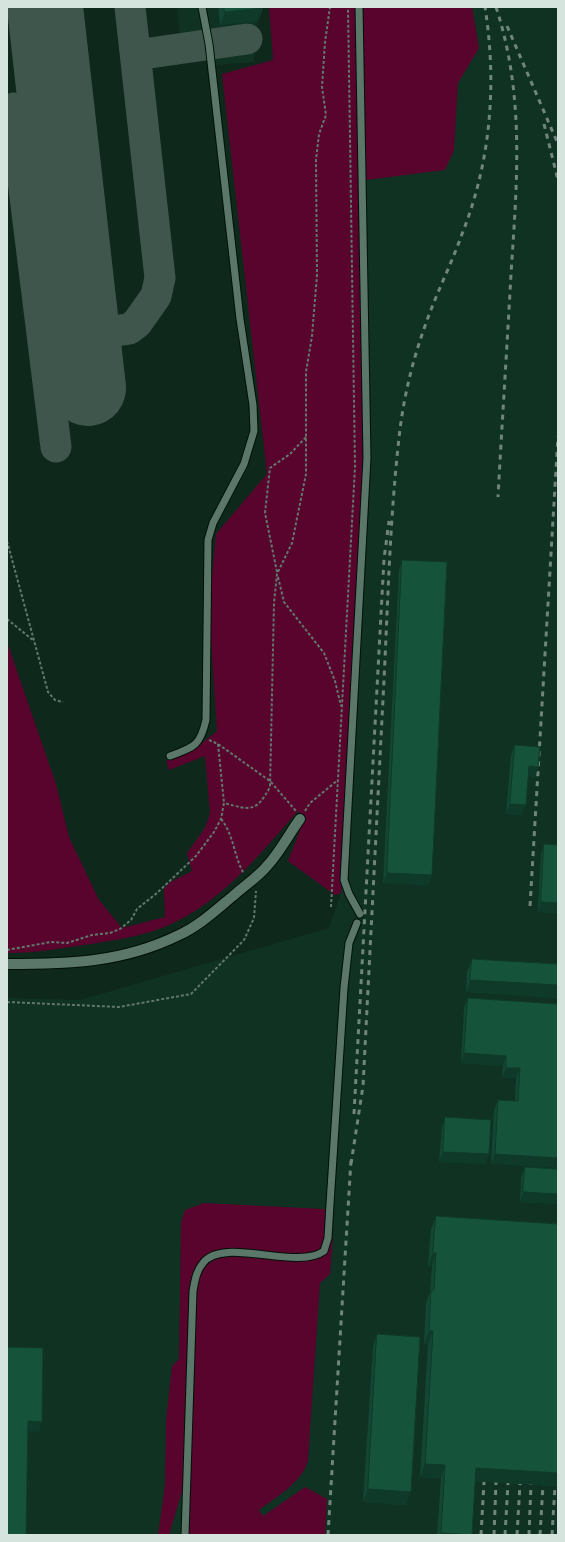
<!DOCTYPE html>
<style>
body{margin:0}
#map{position:relative;width:565px;height:1542px;overflow:hidden;background:#0e281c;font-family:"Open Sans",sans-serif}
canvas{display:block}
.frame{position:absolute;inset:0;border:8px solid #d5e4dc;pointer-events:none}
</style>
<div id="map">
<canvas width="565" height="1542"></canvas>
<div class="frame"></div>
</div>
<script>
const ctx = document.querySelector('canvas').getContext('2d');
ctx.lineJoin = 'round';
function paint(path, color) { ctx.fillStyle = color; ctx.fill(path, 'evenodd'); }
function stroke(path, color, width, dash) { ctx.strokeStyle = color; ctx.lineWidth = width; ctx.lineCap = dash ? 'butt' : 'round'; ctx.setLineDash(dash || []); ctx.stroke(path); }
paint(new Path2D(`
 M177,7h41l2,18 38,-4 -4,41 -39,3 -12,-13 -21,2z
 M356,7h202v1528h-551v-537l73,2 249,-72 12,-35 23,-441z`), '#0f3223');
paint(new Path2D(`
 M269,7h203l7,41 -21,35 -4,67 -9,20 -87,11 6,271 -23,441 -6,2 -47,-34 16,-41 -6,-9c-45,51 -90,108 -159,124 -16,4 -32,6 -48,9 -28,4 -55,9 -84,9v-311l49,142 13,53 30,63 23,28 43,-11 -1,-28 5,-6 23,-12 -5,-18 18,-25 5,-15 -5,-57 -36,14 -3,-9 31,-14 20,-16 -8,-121 7,-76 51,-60 -45,-400 51,-14z
 M204,1203l120,6 9,27 -3,38 -10,9 -12,177c-5,22 -32,37 -49,50l4,6 42,-29 22,12 -2,36h-143l1,-47 -14,47h-11l7,-50 1,-65 6,-54 7,-7 2,-137 4,-12z`), '#59042d');
stroke(new Path2D(`
 M136,55l111,-16
 M14,108l42,339
 M82,335l47,-6 8,-6 19,-27 4,-18 -30,-271`), '#3f564c', 31);
stroke(new Path2D(`
 M45,7l43,381`), '#3f564c', 76);
const service = new Path2D(`
 M359,7l8,451 -23,422 5,14 11,20
 M170,756c24,-9 30,-10 36,-36l2,-180 5,-17 31,-59 10,-33 -1,-26 -13,-86 -31,-275 -7,-37
 M185,1535l8,-244c2,-10 3,-20 10,-28 20,-27 94,8 121,-12l4,-13 2,-34 14,-216 5,-45 8,-20`);
const minor = new Path2D(`
 M7,964c61,0 115,-1 172,-29 20,-9 37,-25 54,-39 11,-10 25,-19 34,-30 13,-14 22,-32 33,-47`);
stroke(service, '#001007', 9);
stroke(minor, '#001007', 12);
stroke(new Path2D(`
 M7,541l41,151 7,8 8,2
 M277,572l-12,-59 5,-45 20,-14 16,-17
 M278,577l6,25 40,51 11,28 6,25
 M7,619l27,22
 M209,740l9,4 52,37 26,30
 M218,744l6,59
 M305,811l5,-8 28,-23
 M221,819c13,16 13,38 23,55
 M331,907l24,-440 -7,-460
 M7,950l44,-8 16,1 25,-8 18,-2 10,-4 11,-9 6,-11 20,-16 39,-37 18,-24 7,-13 3,-16c26,7 32,10 46,-16l4,-184 3,-29 15,-31 14,-69v-102l6,-36 5,-61 -1,-115 3,-26 7,-19 -4,-28 3,-45 5,-35
 M7,1002l112,5 72,-13 53,-54 10,-22 2,-27`), '#62776d', 2, [3, 2]);
stroke(service, '#5b7769', 7);
stroke(minor, '#5b7769', 10);
stroke(new Path2D(`
 M496,7c29,89 21,175 15,267 -4,74 -9,149 -13,223
 M507,26l51,118
 M544,124l14,56
 M530,906l28,-470
 M354,1114l30,-555 5,-38
 M351,1164l12,-78c7,-135 14,-271 21,-406 4,-81 6,-162 15,-242 4,-38 13,-76 26,-112 11,-32 26,-61 37,-92 29,-73 35,-150 23,-227
 M328,1535l23,-375
 M481,1535l3,-53
 M494,1535l2,-53
 M505,1535l3,-52
 M517,1535l3,-51
 M529,1535l2,-51
 M540,1535l3,-50
 M552,1535l3,-49`), '#70857b', 3, [5, 5]);
paint(new Path2D(`
 M218,7h44l1,1 -5,13 -38,4z
 M402,560l26,325 -45,-2 16,-313z
 M515,745l23,22 -3,10 -7,-1 -6,39 -16,-1 5,-59z
 M544,844l14,69 -20,-1 3,-58z
 M472,959l86,5v34l-92,-6 1,-20z
 M468,998l90,6 -67,160 3,-54 4,-10 17,1 1,-23h-14l1,-12 -42,-3 3,-55z
 M445,1117l41,47 -47,-2 3,-35z
 M525,1167l33,2v35l-38,-2 1,-25z
 M436,1216l122,8v262l-83,-5 -4,54h-34l4,-57 -21,-1 8,-133h-4l2,-41 4,-10 2,-27h-4l3,-37z
 M377,1334l29,171 -43,-3 10,-155z`), '#134733');
paint(new Path2D(`
 M263,8l-5,13 -38,4 5,-13z
 M529,766l9,1 -3,10 -10,-1z
 M510,804l16,1 -4,10 -16,-1z
 M387,873l45,2 -4,10 -45,-2z
 M541,902l17,1v10l-20,-1z
 M470,980l88,5v13l-92,-6z
 M464,1053l42,3 -3,10 -42,-3z
 M506,1068h14l-4,10h-14z
 M443,1152l46,2 -3,10 -47,-2z
 M495,1154l63,4v10l-67,-4z
 M523,1192l35,2v10l-38,-2z
 M433,1253h3l-4,13h-4z
 M429,1331h4l-5,13h-4z
 M28,1421l14,1 -3,10 -15,-1z
 M425,1464l20,1 -4,13 -21,-1z
 M476,1468l82,5v13l-87,-5z
 M368,1489l43,3 -5,13 -43,-3z
 M441,1533l30,2h-31z`), '#0f3a29');
const building = new Path2D(`
 M224,7h38l1,1 -38,4z
 M402,560l45,2 -15,313 -45,-2z
 M515,745l25,2 -2,20 -9,-1 -3,39 -16,-1z
 M544,844l14,1v58l-17,-1z
 M472,959l86,5v21l-88,-5z
 M468,998l90,6v154l-63,-4 3,-54 20,1 2,-33h-14v-12l-42,-3z
 M445,1117l46,3 -2,34 -46,-2z
 M525,1167l33,2v25l-35,-2z
 M436,1216l122,8v249l-82,-5 -4,67 -31,-2 4,-68 -20,-1 8,-133h-4l2,-41h3l2,-37h-3z
 M377,1334l43,3 -9,155 -43,-3z
 M7,1347l36,1 -1,74 -14,-1 -2,114h-19z`);
paint(building, '#16533b');
stroke(building, '#0f3a29', 1);
</script>
